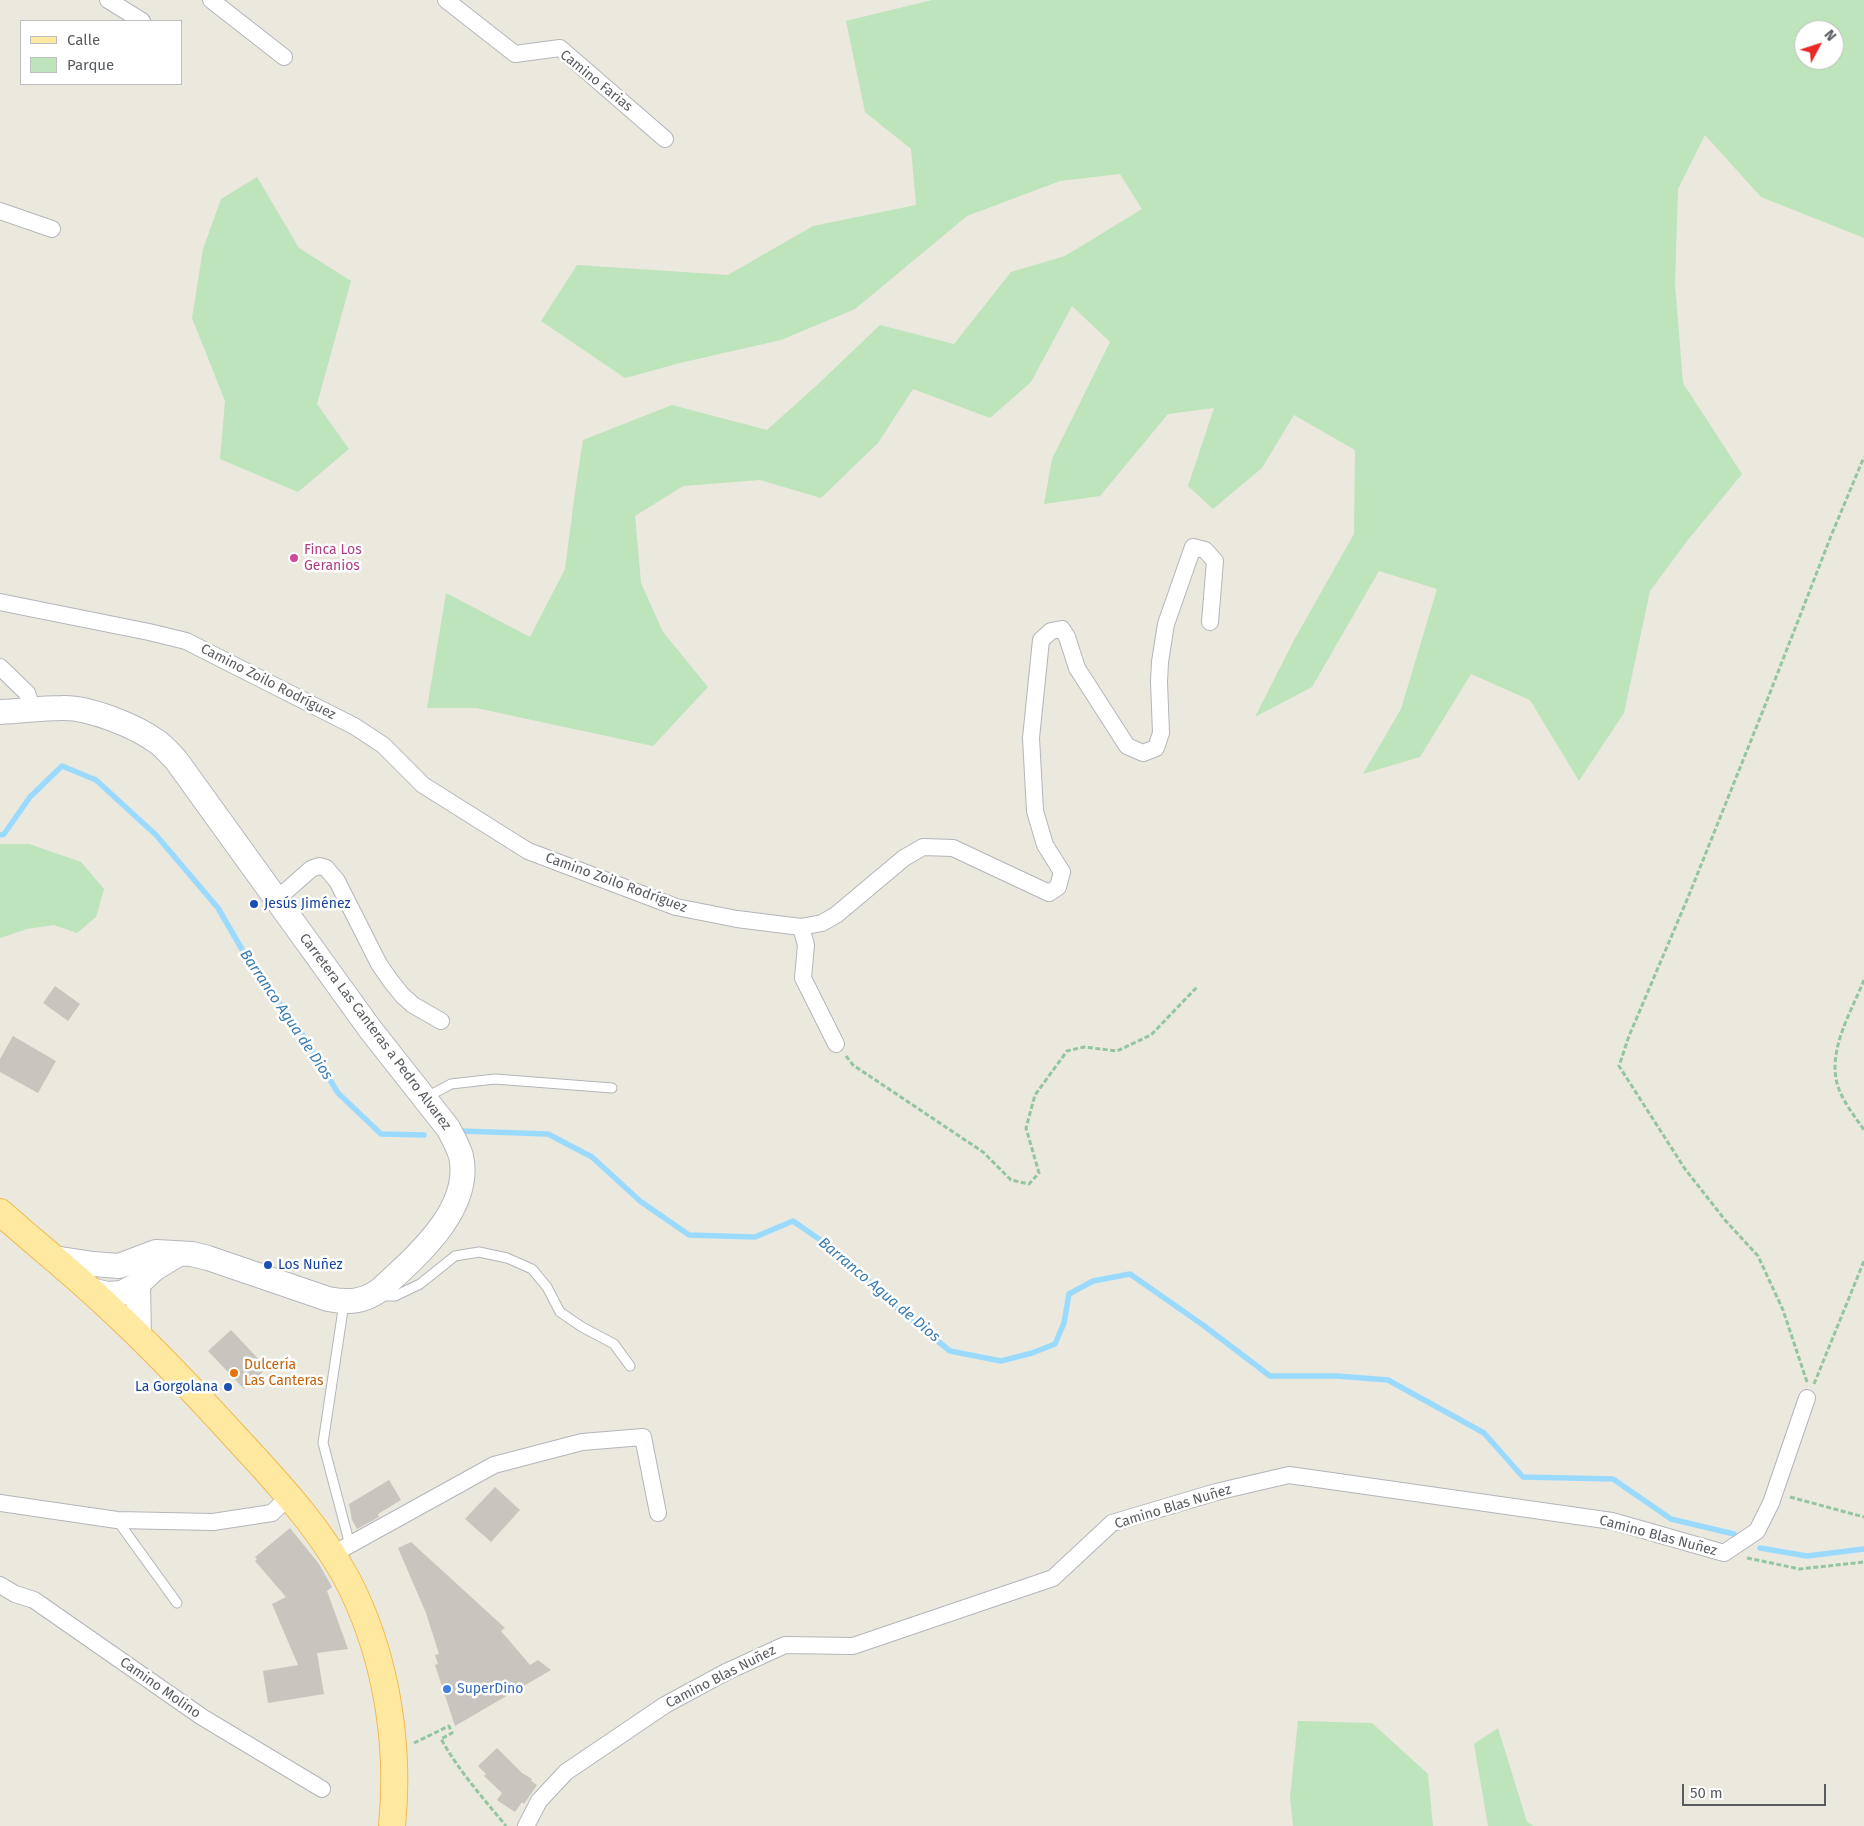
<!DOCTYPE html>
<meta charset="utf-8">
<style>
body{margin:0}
#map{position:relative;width:1864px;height:1826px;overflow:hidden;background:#ebe8de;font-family:"Fira Sans",sans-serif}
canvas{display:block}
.legend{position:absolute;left:20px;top:20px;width:162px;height:65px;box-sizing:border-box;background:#fff;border:1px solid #bcbebf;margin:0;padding:6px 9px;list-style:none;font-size:15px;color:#585c60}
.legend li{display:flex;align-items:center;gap:10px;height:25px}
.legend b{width:25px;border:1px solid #bcbebf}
.north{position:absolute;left:1794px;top:20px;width:50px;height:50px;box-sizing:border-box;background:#fff;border:1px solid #bcbebf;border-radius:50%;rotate:50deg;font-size:14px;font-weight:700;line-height:20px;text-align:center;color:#585c60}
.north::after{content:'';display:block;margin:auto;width:18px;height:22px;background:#ea2826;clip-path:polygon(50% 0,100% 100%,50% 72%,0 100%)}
.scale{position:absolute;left:1682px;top:1784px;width:144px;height:22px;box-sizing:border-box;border:2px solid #585c60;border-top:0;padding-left:6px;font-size:15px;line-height:18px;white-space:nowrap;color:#585c60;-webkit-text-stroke:4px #fff;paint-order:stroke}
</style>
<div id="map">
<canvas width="1864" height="1826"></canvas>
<ul class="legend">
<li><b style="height:6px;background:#ffe9a0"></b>Calle</li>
<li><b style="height:14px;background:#bde4ba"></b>Parque</li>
</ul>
<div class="north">N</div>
<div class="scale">50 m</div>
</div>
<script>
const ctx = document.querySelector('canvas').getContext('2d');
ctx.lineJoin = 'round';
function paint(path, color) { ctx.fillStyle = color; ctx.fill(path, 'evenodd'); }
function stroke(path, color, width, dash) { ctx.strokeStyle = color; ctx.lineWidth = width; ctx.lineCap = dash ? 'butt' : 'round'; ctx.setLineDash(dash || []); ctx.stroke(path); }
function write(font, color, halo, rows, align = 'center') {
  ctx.font = font + ' "Fira Sans",sans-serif'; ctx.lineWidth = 5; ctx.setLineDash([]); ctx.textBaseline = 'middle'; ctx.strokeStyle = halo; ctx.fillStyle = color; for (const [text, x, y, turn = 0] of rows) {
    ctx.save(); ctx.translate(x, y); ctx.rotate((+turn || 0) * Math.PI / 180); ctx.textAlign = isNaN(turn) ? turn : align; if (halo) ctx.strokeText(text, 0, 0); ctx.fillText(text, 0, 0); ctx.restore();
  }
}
paint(new Path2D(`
 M932,0h932v238l-103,-41 -56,-62 -27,54 -3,95 8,99 59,91 -55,67 -37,50 -26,122 -45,68 -49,-81 -59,-26 -51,83 -57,17 38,-65 36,-120 -58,-18 -67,116 -57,30 38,-75 61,-108 1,-84 -61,-35 -32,53 -49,41 -25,-23 26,-78 -46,6 -68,82 -56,8 8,-45 58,-117 -38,-36 -41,76 -41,36 -77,-29 -35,54 -57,55 -61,-18 -77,6 -48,30 6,67 22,49 45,55 -55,59 -177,-38h-49l19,-115 84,44 35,-68 10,-77 8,-52 89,-35 95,25 49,-44 64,-61 74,19 57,-72 54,-16 77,-47 -22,-35 -60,7 -93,35 -112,93 -74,31 -101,23 -55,15 -84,-57 36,-56 151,10 85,-49 103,-21 -5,-56 -46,-37 -19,-91zM1804,30h30v30h-30z
 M257,177l42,71 52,33 -34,123 32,45 -51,43 -78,-33 5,-58 -33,-83 11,-69 18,-50z
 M0,844h29l52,18 23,27 -8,28 -19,16 -23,-8 -27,4 -27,9z
 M1298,1721l74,2 56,51 5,52h-140l-3,-29z
 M1498,1728l29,94 7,4h-46l-14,-82z`), '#bde4ba');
stroke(new Path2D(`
 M0,835l4,-1 26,-37 32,-31 34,14 60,55 62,73 40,69 36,44 44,72 43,41 43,1
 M461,1131l87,3 44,23 48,44 49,34 66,2 38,-16 46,32 59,56 52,42 51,10 31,-8 23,-9 9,-21 5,-29 24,-13 37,-7 73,51 67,51h67l51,4 96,53 39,44 90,2 58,40 63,15
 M1760,1548l47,8 57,-7`), '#9bdaff', 5.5);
paint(new Path2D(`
 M55,986l25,18 -12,17 -25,-18z
 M13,1036l43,25 -18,32 -38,-21v-13z
 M231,1330l36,38 -23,21 -36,-38z
 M389,1480l12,20 -23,14 1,3 -22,12 -5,-9 -3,-16z
 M495,1487l25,23 -29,32 -26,-23z
 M290,1528l29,36 13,23 -5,4 21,58 -31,4 7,41 -56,9 -5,-32 35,-6 -26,-61 14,-7 -31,-36 2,-2 -2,-2z
 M411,1542l94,86 -4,3 29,34 8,-5 13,10 -96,56 -20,-61 3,-1 -3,-9 4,-1 -13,-41 -28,-65z
 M497,1748l25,25 10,6 -1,2 6,4 -13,19 -2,-2 -7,10 -18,-12 5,-7 -18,-17 2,-2 -8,-8z`), '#c8c4be');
const lane = new Path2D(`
 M425,1098l26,-14 44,-5 117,9
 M379,1296h16l25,-12 35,-28 24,-4 28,6 25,11 15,18 13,25 22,15 32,17 16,22
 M344,1303l-21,140 27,102
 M117,1520l60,83`);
const street = new Path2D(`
 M108,0l34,21
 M211,0l73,57
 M446,0l69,54 45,-6 105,91
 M0,211l52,18
 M0,602l149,30 37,9 168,85 29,19 40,40 105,66 148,56 61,12 64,8 21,-4 14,-8 68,-57 19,-11 30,1 96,45 9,-6 4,-15 -17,-27 -10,-34 -4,-73 10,-98 10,-9 11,-2 5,8 10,31 50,78 16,7 13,-5 5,-15 -2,-51 1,-20 6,-38 27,-77 12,3 10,11 -5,61
 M0,667l27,26 6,17
 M277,899l34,-30 8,-3 7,2 11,13 42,83 11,16 12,15 11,10 28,16
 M801,927l5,18 -3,33 33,66
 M0,1503l117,17 96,2 59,-9 17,-17
 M333,1554l161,-89 88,-23 61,-5 15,76
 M0,1585l15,9 19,6 168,117 120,72
 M526,1826l13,-25 27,-29 99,-67 61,-33 59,-27 68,1 200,-68 59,-55 104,-31 73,-17 323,46 112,32 33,-22 14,-28 36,-105`);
const secondary = new Path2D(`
 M0,712c21,-1 41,-4 62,-4 27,-1 73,18 94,33 8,5 14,13 20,19l194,269 78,99c5,9 10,18 13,28 12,54 -47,102 -81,134 -17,12 -31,13 -52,9l-120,-41 -16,-4 -36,-2 -37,14 -26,-2 -39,-6
 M138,1284l1,52
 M91,1290l16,4 15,-1 16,-9 16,-15 23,-14`);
const primary = new Path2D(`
 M0,1212c38,34 78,65 115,101 44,41 85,85 125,129 42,45 86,93 113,149 34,71 47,156 39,235`);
stroke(lane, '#b2b6ba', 11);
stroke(street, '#b2b6ba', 18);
stroke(secondary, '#b3b7bc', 26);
stroke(primary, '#f2ba51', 28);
stroke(new Path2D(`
 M1864,980c-14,35 -41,77 -23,114 6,13 15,24 23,36
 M846,1056l7,9 130,87 28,28 18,4 10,-11 -13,-45 9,-33 32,-44 17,-4 33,4 34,-16 46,-48
 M1807,1382l-24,-72 -25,-54 -33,-36 -40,-51 -66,-103 10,-30 60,-141 77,-192 65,-167 33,-79
 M1814,1384l50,-123
 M1790,1497l74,20
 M1747,1558l53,11 64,-7
 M414,1743l35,-17 3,7 -11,6c18,32 42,59 65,87`), '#93c59e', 3, [5, 2.5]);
stroke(lane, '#fff', 9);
stroke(street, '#fff', 16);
stroke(secondary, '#fff', 24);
stroke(primary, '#ffe9a0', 26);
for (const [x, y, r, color] of [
 [294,558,5,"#d1479c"],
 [254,904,5,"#1a4fb4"],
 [268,1265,5,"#1a4fb4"],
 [234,1373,5,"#e8710a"],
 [228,1387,5,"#1a4fb4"],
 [447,1689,5,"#3f7fe0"]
]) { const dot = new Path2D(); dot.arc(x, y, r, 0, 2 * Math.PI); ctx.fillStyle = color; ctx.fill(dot); stroke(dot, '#fff', 2); }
write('14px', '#585c60', '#fff', [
 ["Camino Farias",596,81,39],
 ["Camino Zoilo Rodríguez",268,682,27],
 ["Camino Zoilo Rodríguez",616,883,20],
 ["Carretera Las Canteras a Pedro Alvarez",375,1032,53],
 ["Camino Blas Nuñez",1173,1507,-17],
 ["Camino Blas Nuñez",1658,1536,15],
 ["Camino Blas Nuñez",721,1677,-27],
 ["Camino Molino",160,1688,35]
]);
write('14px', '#b23c85', '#fff', [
 ["Finca Los",304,550],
 ["Geranios",304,566]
], 'left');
write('14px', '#164399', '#fff', [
 ["Jesús Jiménez",264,904],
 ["Los Nuñez",278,1265],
 ["La Gorgolana",218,1387,"right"]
], 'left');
write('14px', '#c56008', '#fff', [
 ["Dulcería",244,1365],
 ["Las Canteras",244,1381]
], 'left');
write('14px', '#366cbe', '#fff', [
 ["SuperDino",457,1689]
], 'left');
write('italic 15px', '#3a7bb0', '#fff', [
 ["Barranco Agua de Dios",286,1015,56],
 ["Barranco Agua de Dios",879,1290,40]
]);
</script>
